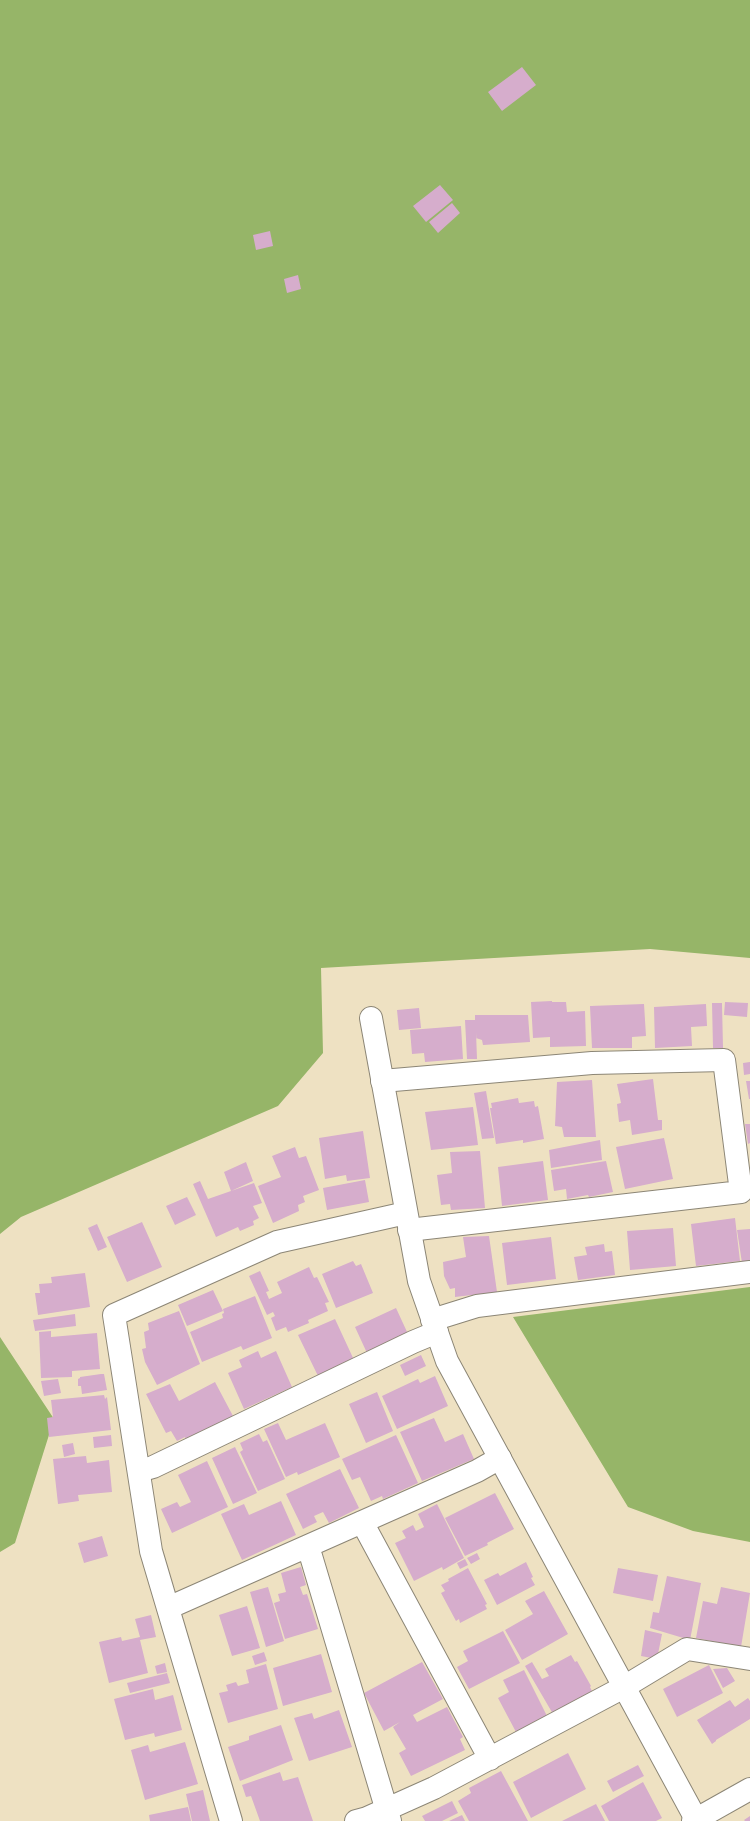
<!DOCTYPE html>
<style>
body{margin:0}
canvas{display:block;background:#eee1c2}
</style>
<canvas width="750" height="1821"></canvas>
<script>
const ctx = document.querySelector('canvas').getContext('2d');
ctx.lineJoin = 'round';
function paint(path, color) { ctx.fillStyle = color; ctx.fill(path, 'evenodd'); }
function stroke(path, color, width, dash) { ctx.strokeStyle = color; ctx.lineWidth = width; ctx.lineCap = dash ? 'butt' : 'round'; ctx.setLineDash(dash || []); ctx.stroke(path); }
paint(new Path2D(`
 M0,0h750v958l-100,-9 -329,19 2,85 -45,53 -257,111 -21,17z
 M750,1287v255l-57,-11 -65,-24 -115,-190z
 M0,1337l54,82 -39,124 -15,9z`), '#96b568');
paint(new Path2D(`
 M522,67l14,18 -34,26 -14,-19z
 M440,185l13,15 -27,22 -13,-16z
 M452,203l8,10 -22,20 -9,-11z
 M270,231l3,15 -17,4 -3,-15z
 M298,275l3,14 -14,4 -3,-14z
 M552,1001v1h14l1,10 18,-1 1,35 -36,1v-10l-17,1 -2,-36z
 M725,1002l23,1 -1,14 -23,-2z
 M712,1003h10l1,45h-10z
 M644,1004l2,32 -14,1v11h-40l-2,-42z
 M706,1004l1,22 -16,1 1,19 -37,2 -1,-41z
 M419,1008l2,20 -22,2 -2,-20z
 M475,1015h53l2,27 -47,3 -1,-5 -6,-2v-6l1,27h-10l-2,-39h10z
 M461,1026l2,33 -38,3 -1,-9 -12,1 -2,-24z
 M750,1062v12l-6,1 -1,-12z
 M653,1079l5,41h4v10l-30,5 -2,-15 -11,2 -2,-18 4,-1 -4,-19z
 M592,1080l4,57h-32l-2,-10 -7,-1 2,-44z
 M746,1081h4v18h-1z
 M486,1091l8,47 -12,1 -8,-46z
 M518,1098l1,5 15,-2 1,6 3,-1 6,33 -21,4v-3l-27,4 -6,-36h2l-1,-5z
 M473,1107l5,38 -47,5 -6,-38z
 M745,1124h5v19l-2,1z
 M363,1131l7,47 -23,3 -1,-6 -21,4 -6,-41z
 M664,1138l9,41 -48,10 -9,-42z
 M600,1140l2,20 -51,8 -2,-18z
 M295,1147l4,11 7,-2 13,34 -16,6 2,6 -7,3 1,6 -26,12 -15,-37 23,-9 -9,-21z
 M480,1151l5,57 -34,2 -1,-6 -9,1 -4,-30 15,-2 -2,-21z
 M543,1161l5,39 -46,6 -4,-39z
 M606,1161l7,31 -24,5 -1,-2 -21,4 -1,-10 -12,2 -3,-21z
 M246,1162l7,19 -22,10 -7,-19z
 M365,1180l4,22 -42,8 -4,-22z
 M200,1181l8,18 46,-16 8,20 -9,3 6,12 -6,3 1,4 -14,6 -2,-4 -22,10 -23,-53z
 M187,1197l9,18 -21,10 -9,-19z
 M735,1218l5,43 -44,5 -5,-42z
 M142,1222l20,45 -35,15 -20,-45z
 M97,1224l10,23 -9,4 -10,-23z
 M673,1228l3,38 -46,4 -3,-39z
 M750,1229v33l-8,1 -5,-33z
 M489,1236l8,56 -42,5v-9l-5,1 -6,-13 -1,-14 23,-5 -3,-20z
 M551,1237l5,42 -49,6 -5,-42z
 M604,1244l1,8 7,-1 3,24 -37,5 -4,-23 13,-2 -2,-8z
 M353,1261l3,5 5,-2 12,29 -37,15 -14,-34z
 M309,1267l5,11 3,-1 12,25 -4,1 3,8 -20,9 1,3 -21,9 -2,-5 -10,4 -5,-13 4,-2 -2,-4 -6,3 -18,-39 11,-5 9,20 -3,1 3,7 13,-6 -5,-11z
 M85,1273l5,34 -52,8 -3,-22h5l-1,-9 13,-1 -1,-6z
 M213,1290l10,21 -36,15 -9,-21z
 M255,1296l17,42 -29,12 -2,-4 -39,16 -12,-30 33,-14 -1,-4 2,-1 -1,-4z
 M396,1308l12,26 -41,19 -12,-26z
 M179,1311l21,53 -43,21 -12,-23 -3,-13 4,-1 -2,-16 5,-2 -1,-7z
 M75,1314l1,12 -41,5 -2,-11z
 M335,1319l19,41 -36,16 -20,-41z
 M51,1331v6l46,-4 3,36 -28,2v6l-31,1 -2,-46z
 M258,1351l3,7 15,-7 16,36 -48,22 -16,-36 14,-6 -3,-7z
 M421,1355l5,11 -21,10 -5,-11z
 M101,1374h3l3,16 -25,4 -1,-8h-3v-7l2,-1v-1z
 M435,1376l13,30 -51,23 -15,-33 36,-17 2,4z
 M58,1379l3,14 -17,3 -3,-15z
 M215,1382l18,34 -47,24 -1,-3 -8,4 -6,-10 -5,2 -20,-39 24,-10 9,17z
 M377,1392l16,39 -27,12 -17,-39z
 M104,1395l1,4 2,-2 4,33 -62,7 -2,-19 6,-1 -2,-17z
 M434,1418l11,24 18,-8 11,25 -52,22 -22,-49z
 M278,1423l8,17 39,-17 15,34 -42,18 -1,-3 -11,5 -22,-48z
 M259,1434l4,8 4,-2 18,39 -27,12 -18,-39 3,-2 -3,-7z
 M111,1435l1,11 -18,2 -1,-11z
 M396,1435l22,48 -35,16 -1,-3 -11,5 -11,-24 -8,3 -10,-21z
 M73,1443l2,11 -11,3 -2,-12z
 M235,1447l22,46 -24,11 -21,-46z
 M86,1456l1,7 22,-3 3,32 -34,3 1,6 -21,3 -5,-45z
 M207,1461l21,46 -56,26 -11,-24 16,-7 3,5 11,-5 -13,-27z
 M340,1469l19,39 -30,15 -6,-11 -9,4 3,6 -14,7 -17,-35z
 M495,1493l19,36 -27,14 1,2 -23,11 -20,-38z
 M281,1501l15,34 -54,25 -21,-46 23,-10 5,11z
 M437,1504l27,54 -21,12 -1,-3 -28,14 -19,-38 11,-5 -4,-7 11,-6 3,6 8,-4 -6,-13z
 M102,1536l6,20 -24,7 -6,-20z
 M477,1553l3,6 -9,5 -4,-6z
 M465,1559l3,6 -8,4 -3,-6z
 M526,1562l7,15 -2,1 4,7 -38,20 -13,-25 14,-7 2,3z
 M301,1567l5,18 -6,2 3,8 4,-1 11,35 -33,10 -11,-36 6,-2 -2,-7 8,-2 -5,-19z
 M468,1568l19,36 -2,1 2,4 -27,14 -1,-4 -3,2 -15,-28 4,-2 -4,-6 8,-4 -1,-2z
 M618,1568l40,7 -5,26 -40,-8z
 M667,1576l34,7 -11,57 -40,-12 3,-16 6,1z
 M268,1587l16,54 -18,6 -16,-55z
 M721,1587l29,6 -9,54 -45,-9 7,-37 14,3z
 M544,1591l24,43 -46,26 -17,-30 28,-16 -8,-13z
 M247,1606l13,42 -28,8 -13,-41z
 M151,1615l5,22 -16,3 8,33 -39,10 -10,-41 22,-5 1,4 18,-4 -5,-18z
 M645,1630l17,4 -5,25 -16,-3z
 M503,1631l17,32 -51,26 -12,-22 11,-6 -5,-10z
 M264,1652l3,9 -12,4 -3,-9z
 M321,1654l11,38 -49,14 -10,-38z
 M571,1655l4,7 2,-1 14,25 -1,1 3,6 -40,21 -28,-48 7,-4 10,17 7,-3 -4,-7z
 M422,1662l21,37 -30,16 4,7 30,-15 16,30 -3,2 5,11 -54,26 -12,-23 7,-4 -13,-22 7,-5 -16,9 -20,-38z
 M165,1663l2,9 -10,2 -2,-8z
 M266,1664l12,45 -50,14 -9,-30 9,-2 -2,-6 10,-3 2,4 11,-3 -3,-13z
 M709,1665l14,28 -46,24 -14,-28z
 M727,1668l8,13 -12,7 -10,-19z
 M524,1670l23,46 -31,16 -18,-34 11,-6 -6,-12z
 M167,1673l3,10 -40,10 -3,-10z
 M153,1689l2,11 18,-5 9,35 -27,7 -1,-4 -29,7 -11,-41z
 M748,1698l2,3v18l-34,21v1l-4,3 -15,-24 33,-20 5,7z
 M339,1710l13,37 -43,14 -15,-43 18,-5 2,6z
 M281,1725l12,35 -53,21 -12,-34 21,-7v-4z
 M185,1742l13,42 -53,16 -14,-50 17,-5 2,7z
 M568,1753l18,36 -55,29 -18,-36z
 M638,1765l6,11 -31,16 -6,-11z
 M501,1771l27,50h-59l-11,-20 13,-8 -2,-5z
 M280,1772l3,9 15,-4 15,44h-53l-9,-25 -5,1 -4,-12z
 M643,1782l19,36 -6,3h-47l-8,-15z
 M203,1790l7,31h-18l-6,-27z
 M452,1801l6,12 -16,8h-17l-3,-5z
 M596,1804l9,17h-43z
 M188,1807l3,14h-41l-1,-6z
 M462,1815l3,6h-16z
 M750,1816v5h-5l-1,-1z`), '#d6adcc');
const street = new Path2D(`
 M382,1081l210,-18 132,-3 17,132 -332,38
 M432,1320l45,-14 273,-34
 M139,1471l14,-4 260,-125 24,-10
 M362,1522l128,237
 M308,1546l82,275
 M168,1608l309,-137 23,-13
 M231,1821l-80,-270 -37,-236 163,-73 129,-29
 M356,1821l11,-3 67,-30 190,-101 63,-38 63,10
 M693,1821l57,-32`);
const secondary = new Path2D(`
 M371,1018l48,263 28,80 250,460`);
stroke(street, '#8c8676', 24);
stroke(secondary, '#8c8676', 24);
stroke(street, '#fff', 22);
stroke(secondary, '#fff', 22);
</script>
